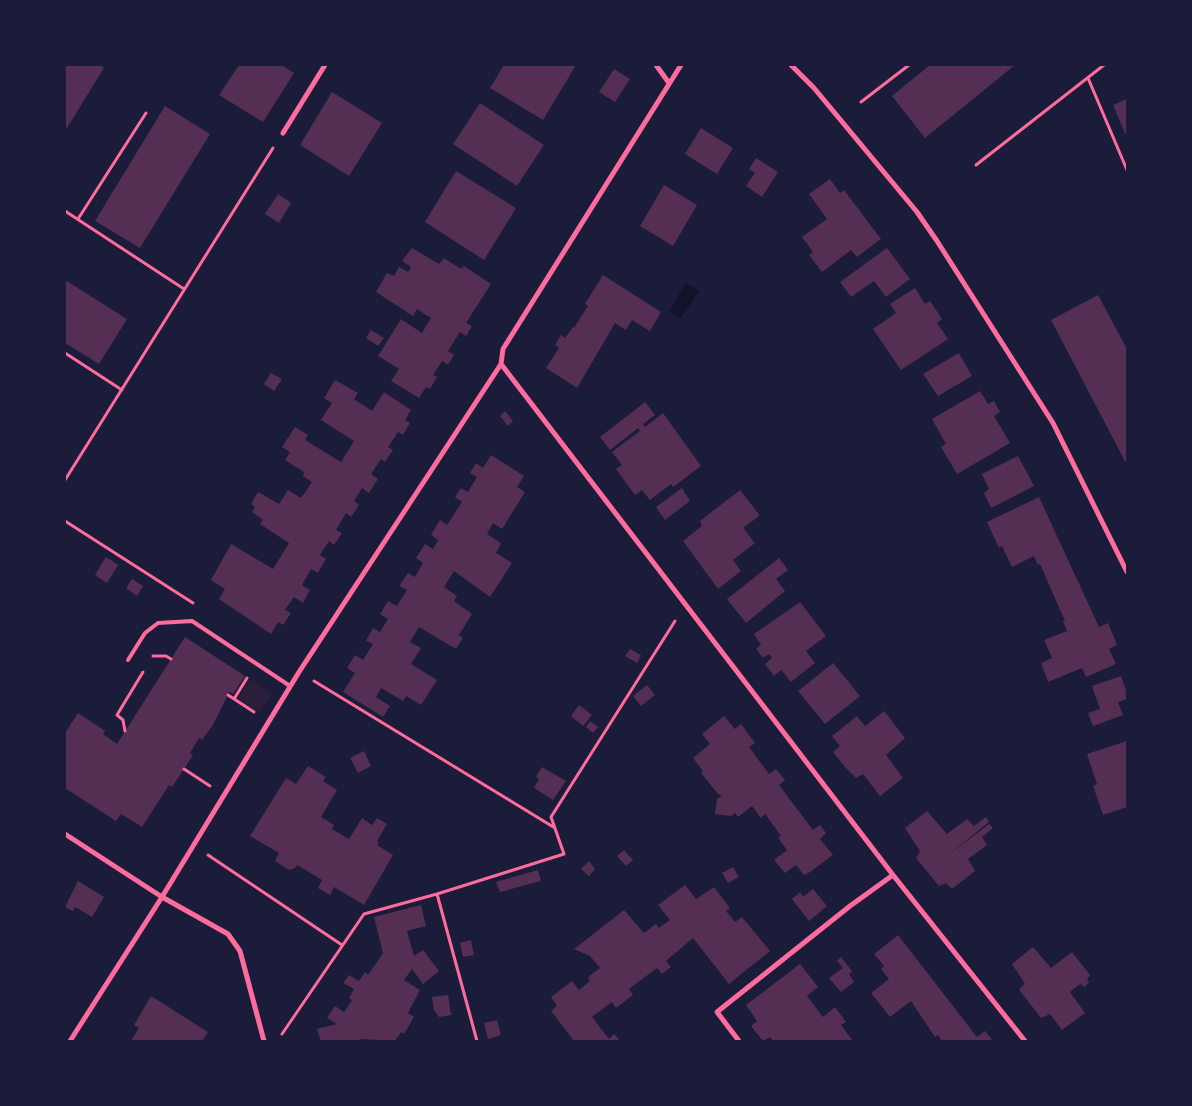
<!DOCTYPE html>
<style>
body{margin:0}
#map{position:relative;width:1192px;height:1106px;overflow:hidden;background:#1b1b3a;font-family:Ubuntu,sans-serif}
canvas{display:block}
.frame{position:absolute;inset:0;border:66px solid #1b1b3a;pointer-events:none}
</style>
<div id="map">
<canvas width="1192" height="1106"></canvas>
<div class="frame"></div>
</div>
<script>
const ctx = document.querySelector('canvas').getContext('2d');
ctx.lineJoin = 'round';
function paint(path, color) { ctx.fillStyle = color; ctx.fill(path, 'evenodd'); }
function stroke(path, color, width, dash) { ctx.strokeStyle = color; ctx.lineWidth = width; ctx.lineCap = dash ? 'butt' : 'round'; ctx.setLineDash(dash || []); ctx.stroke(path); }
paint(new Path2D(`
 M250,679l22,14 -12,20 -22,-14z`), '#2a1e3b');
paint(new Path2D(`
 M686,283l13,8 -19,28 -9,-6 -1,-4z`), '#12122b');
paint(new Path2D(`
 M65,65h35l4,3 -39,63z
 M239,65h42l13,8 -31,49 -44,-27z
 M504,65h72l-33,55 -53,-32z
 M930,65h85l-90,73 -33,-42z
 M614,69l16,10 -15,23 -16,-10z
 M332,92l50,31 -33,53 -49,-31z
 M1127,99v39l-14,-33z
 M480,103l64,42 -27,41 -64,-42z
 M165,106l45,28 -70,114 -45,-27z
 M701,128l32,20 -16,26 -32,-20z
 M756,158l22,14 -16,25 -16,-11 9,-13 -6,-4z
 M456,171l60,37 -32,52 -59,-38z
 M830,179l10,14 4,-3 37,49 -24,18 -6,-7 -29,22 -13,-17 4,-3 -11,-15 25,-18 -18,-25z
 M664,185l33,20 -24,41 -33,-20z
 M278,194l13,9 -12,20 -14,-9z
 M412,248l27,16 5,-6 17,11 3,-3 27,18 -25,39 6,3 -6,10 -6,-4 -12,19 6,4 -6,10 -6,-4 -9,14 4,2 -7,12 -4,-2 -7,11 -28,-17 8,-12 -21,-13 23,-37 21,14 9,-15 -14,-9 -4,7 -37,-24 11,-19 7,3 5,-9 9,5 3,-5 -9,-6z
 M887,248l23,31 -24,18 -12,-16 -23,16 -11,-15z
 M603,275l58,37 -11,19 -18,-11 -6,10 -11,-7 -38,65 -31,-20 13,-20 -4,-3 6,-10 4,3 8,-11 1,1 14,-22 -3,-2z
 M65,280l62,39 -28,45 -34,-21z
 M915,288l10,16 5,-3 12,18 -5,4 11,16 -47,31 -28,-41 23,-16 -6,-9z
 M1098,295l29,54v116l-76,-145z
 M371,330l13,8 -6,8 -12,-8z
 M959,353l13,23 -34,20 -15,-22z
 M271,373l11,6 -8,12 -10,-7z
 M335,380l23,13 -4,6 18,12 12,-19 27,18 -6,10 5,3 -7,12 -5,-3 -10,15 5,3 -8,12 -4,-3 -10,15 7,5 -9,14 -7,-5 -8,13 5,4 -8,12 -5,-4 -10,17 6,3 -8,12 -5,-4 -6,9 -3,5 6,4 -8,14 -7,-4 -9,16 8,5 -7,13 -9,-6 -9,13 6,3 -8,12 -5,-3 -7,12 -52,-35 6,-10 -14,-9 20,-36 42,25 16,-26 -29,-19 3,-4 -11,-8 3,-5 -4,-3 7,-12 21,12 9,-14 13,8 11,-16 -9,-6 1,-4 -19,-12 5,-8 -8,-5 13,-20 13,8 -3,5 36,22 13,-21 -33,-21 11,-17 -8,-5z
 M980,391l8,13 6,-3 6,11 -6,4 16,27 -53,31 -16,-27 5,-3 -14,-25z
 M645,402l10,13 -12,9 2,3 18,-14 38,53 -28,21 -2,-3 -21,16 -8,-10 -7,5 -19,-26 6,-4 -10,-13 28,-21 -2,-3 -28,22 -10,-13z
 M505,411l8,10 -5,5 -8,-10z
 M491,455l33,21 -7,11 8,5 -23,37 -9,-6 -6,11 14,9 -5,10 16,10 -22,34 -36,-26 -10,16 13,9 -3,5 18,13 -13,21 4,3 -7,11 -37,-22 -9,15 11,6 -10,16 26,16 -16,25 -15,-9 -3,5 -22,-13 -5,9 14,9 -7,11 -40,-25 12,-19 -8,-5 8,-13 8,5 10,-16 -7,-3 7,-13 7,4 8,-13 -8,-5 8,-13 9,5 10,-16 -8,-4 9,-13 7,4 8,-14 -7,-5 9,-14 8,5 5,-9 -7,-5 9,-15 7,5 15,-23 -7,-5 6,-9 7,4 9,-15 -7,-4 6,-10 7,5z
 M1018,456l16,30 -43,22 -7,-15 5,-4 -7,-15z
 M682,488l8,13 -25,19 -9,-13z
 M740,490l18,23 1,3 -16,12 12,15 -22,17 8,11 -23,18 -35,-48 19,-15 -2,-5z
 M1039,497l60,130 9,-4 9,22 -8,4 7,15 -30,13 -4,-9 -34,14 -7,-19 11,-5 -8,-18 23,-9 -4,-10h2l-25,-57 -2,1 -4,-9 -22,11 -10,-21 -3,2 -12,-26z
 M106,557l12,8 -11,18 -12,-8z
 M779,558l9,12 -12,9 9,12 -39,32 -19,-24z
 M132,579l11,7 -6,10 -11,-8z
 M800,602l26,34 -20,15 9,12 -24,19 -10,-12 -7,6 -9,-12 7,-6 -3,-4 -6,4 -7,-9 5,-4 -7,-11z
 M185,637l60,39 -12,18 -4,-2 -16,33 -11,15 -3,-2 -9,15 3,2 -11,17 -10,15 -3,-2 -27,42 -21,-13 -5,7 -51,-33v-55l13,-20 27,18 -2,3 14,10z
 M630,649l11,6 -4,8 -12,-7z
 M833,663l27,33 -35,28 -27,-33z
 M1121,676l6,17v6l-9,3 5,13 -30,11 -5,-13 12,-4 -8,-23z
 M647,685l8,10 -14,11 -8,-10z
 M579,705l13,10 -9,11 -12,-10z
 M884,711l21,27 -19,17 17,23 -23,18 -17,-22 -7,4 -11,-11 -12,-15 7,-6 -8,-10 25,-20 8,10z
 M724,716l11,13 6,-5 8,11 6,8 -6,4 20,27 7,-5 9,11 -6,5 34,45 7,-5 6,8 -6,6 13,16 -23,17 -6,3 -8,-10 -11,8 -11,-13 13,-10 -9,-12 3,-2 -16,-22 -4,4 -9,-12 -14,11 -3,-4 -4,3 -16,-2 2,-15 5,-4 -4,-1 -17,-21 2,-2 -10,-13 17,-14 -8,-10z
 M590,721l8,6 -5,6 -7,-6z
 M1127,741v66l-24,8 -10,-29 4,-2 -10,-30z
 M364,751l7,15 -13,7 -8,-15z
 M308,766l18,11 -3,4 14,9 -16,27 13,8 -2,4 17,10 13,-21 10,7 5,-7 10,6 -10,17 2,1 -2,3 16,10 -29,50 -30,-18 -4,8 -12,-7 4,-8 -25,-15 -2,3 -6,2 -14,-9 4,-8 -29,-17 36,-58 10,6z
 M542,767l24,14 -13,19 -19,-12 5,-9 -3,-2z
 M927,811l20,23 20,-15 7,7 12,-9 3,5 -42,34 42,-32 4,4 -11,9 5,8 -19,14 7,12 -23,18 -6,-6 -7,3 -23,-28 4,-7 -15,-23z
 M624,850l9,10 -7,6 -9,-10z
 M589,861l6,8 -6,7 -8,-7z
 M733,867l6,10 -11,6 -6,-10z
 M538,870l3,11 -41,11 -4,-10z
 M78,881l26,16 -12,20 -17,-10 -2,4 -8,-4z
 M685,885l11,14 18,-12 16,21 -4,3 9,11 7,-5 28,34 -41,33 -36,-46 -27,23 5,6 -9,7 -5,-6 -28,21 4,6 -8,6 -9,7 -4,-6 -20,15 17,22 5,-5 6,7h-46l-23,-30 6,-5 -6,-9 21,-16 7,9 11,-9 -2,-4 12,-9 -10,-12 -16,-7 50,-39 20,23 12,-9 3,4 11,-8 -12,-15z
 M813,889l14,17 -18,15 -17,-22 8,-7 3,5z
 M421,905l5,21 -19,5 7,25 9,-6 16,21 -16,13 -11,-15 -8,11 16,10 -12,23 6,4 -10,17 -3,-2 -6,9 -35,-2 -1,2h-38l-4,-12 20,-5 -10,-6 8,-12 9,6 8,-12 -3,-2 5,-9 -11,-6 6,-8 10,6 6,-9 3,3 15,-22 -9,-36z
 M898,935l79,102 8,-6 8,10h-51l-4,-6 -3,2 -24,-36 -21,16 -19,-24 18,-14 -8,-10 3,-3 -10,-12z
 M471,940l3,15 -11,2 -3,-14z
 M1033,947l18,21 21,-16 18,23 -3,5 2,2 -4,5 -5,-3 -10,8 15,21 -23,17 -12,-16 -9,4 -21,-27v-3l5,-4 -13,-20z
 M841,957l11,14 -3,3 5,8 -13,10 -12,-14 14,-10 -6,-7z
 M800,964l18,23 -11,9 16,21 12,-10 11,15 -5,3 12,16h-80l-3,-4 -7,4 -12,-15 6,-5 -11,-16z
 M448,995l3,20 -12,2 -5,-7 -2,-13z
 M151,996l57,36 -6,9h-71l8,-13 -5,-3z
 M497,1020l4,15 -13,4 -4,-16z`), '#542f53');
stroke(new Path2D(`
 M1088,78l39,92
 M861,102l48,-37
 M976,165l128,-100
 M65,211l119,78
 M78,219l68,-106
 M65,353l57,37
 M65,480l208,-332
 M65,521l128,82
 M153,656h13l5,3
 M314,681l241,147
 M228,695l26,17
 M234,699l13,-21
 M125,731l-2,-11 -6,-5 26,-43
 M184,769l26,17
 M208,855l134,90
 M282,1034l82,-120 73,-20
 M477,1041l-40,-147 127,-40 -13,-37 124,-196`), '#ff6b9d', 3);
stroke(new Path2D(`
 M128,660l17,-27 13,-10 34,-2 98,65`), '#ff6b9d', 4);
stroke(new Path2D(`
 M656,65l13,18
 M791,65l23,23 103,124 20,29 116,182 74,149
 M283,133l42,-68
 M501,364l392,511 132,166
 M65,834l97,63 66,37 12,17 24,90
 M70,1041l92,-144 137,-225 202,-308 2,-15 178,-284
 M739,1041l-22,-29 133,-106 43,-31`), '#ff6b9d', 5);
</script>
